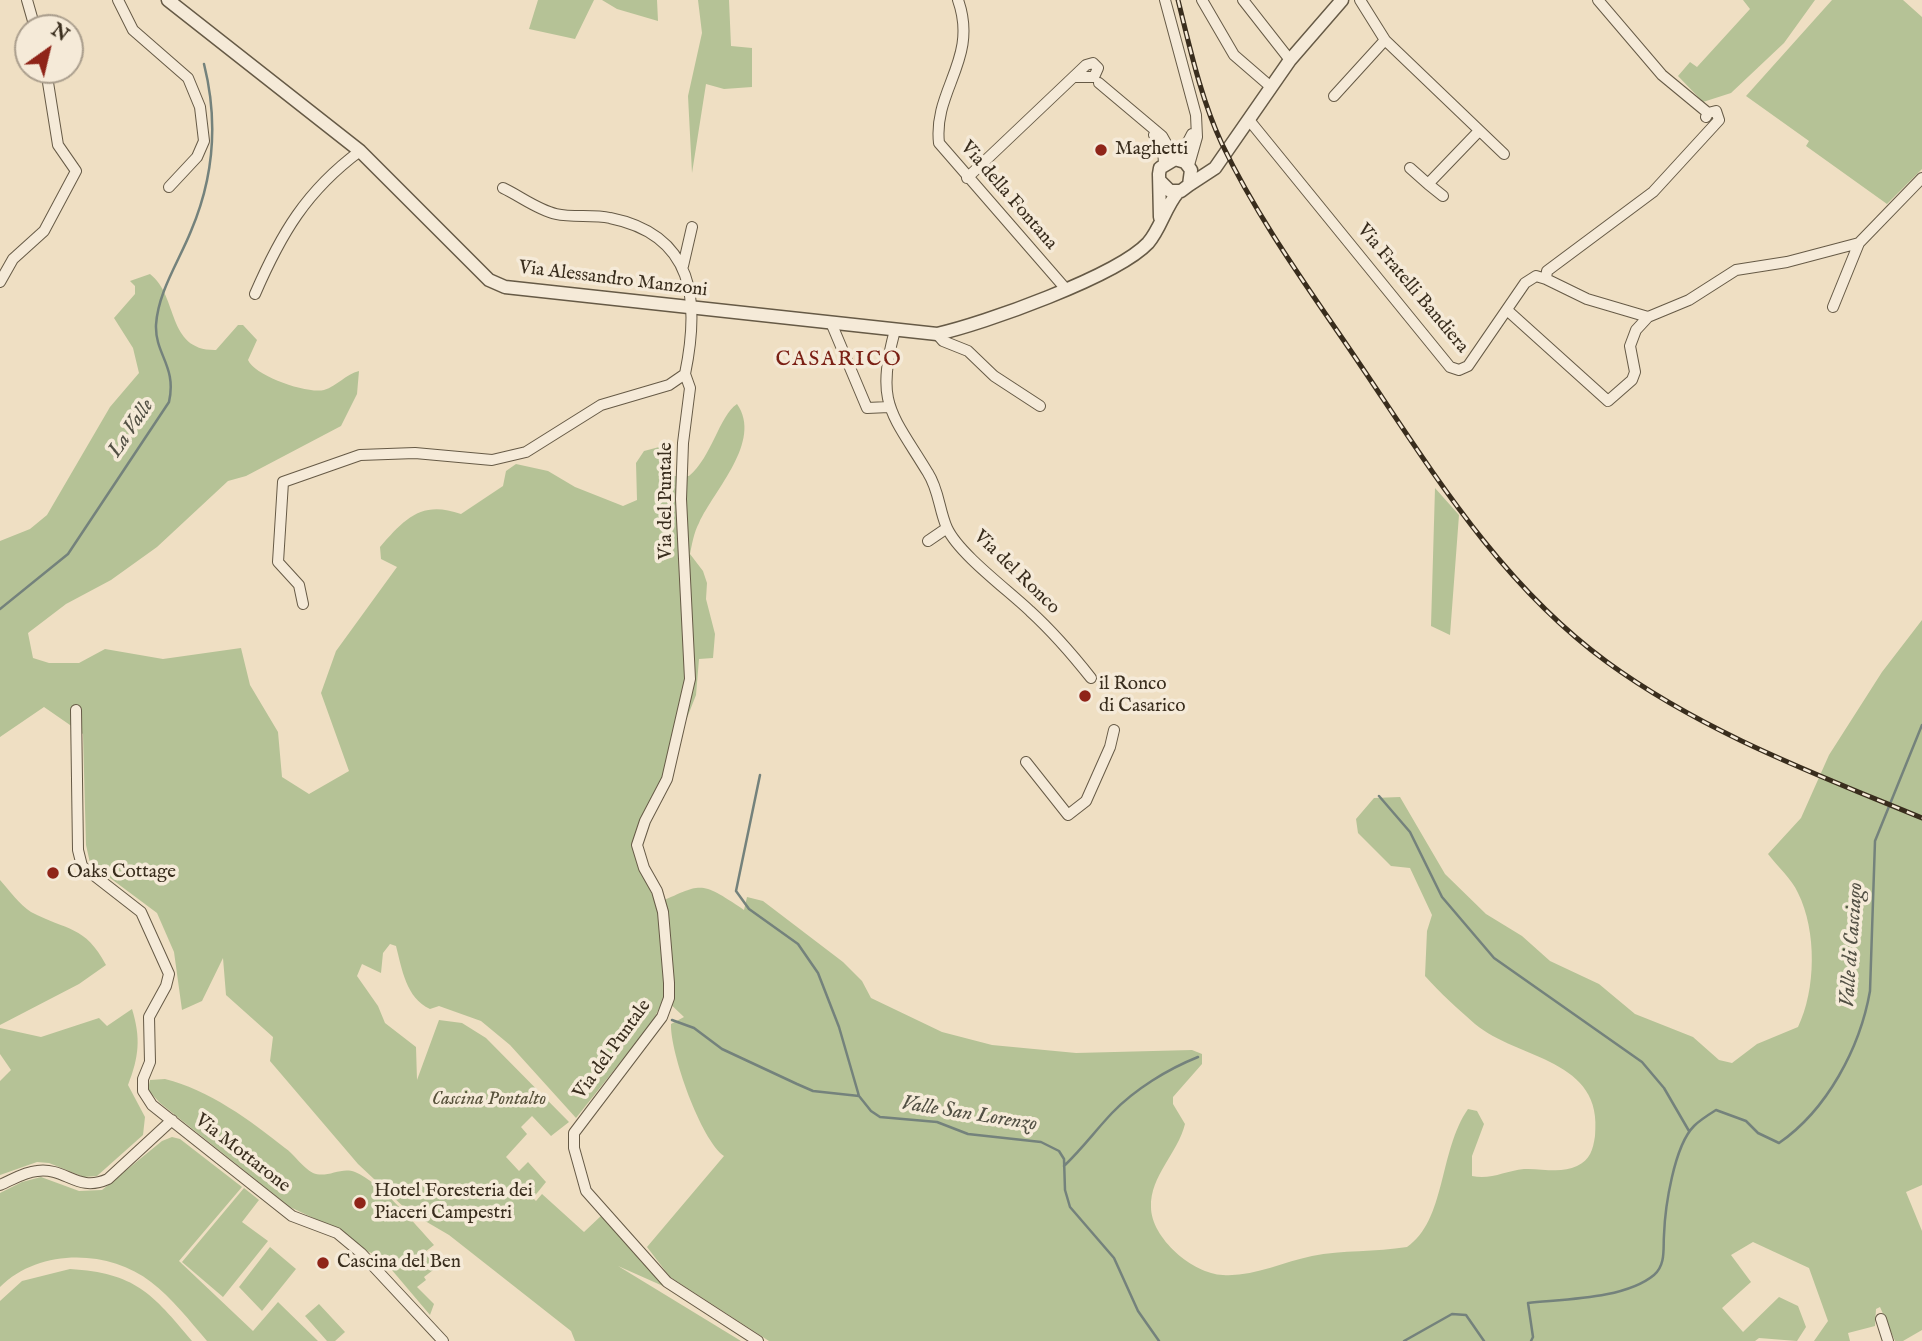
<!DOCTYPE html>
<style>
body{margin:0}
#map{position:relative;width:1922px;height:1341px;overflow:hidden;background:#efdfc3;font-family:"IM FELL English",serif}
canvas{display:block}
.north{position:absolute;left:14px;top:14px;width:70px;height:70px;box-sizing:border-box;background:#f5ead8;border:2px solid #aa9e8d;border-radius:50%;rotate:34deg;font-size:19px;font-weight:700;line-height:28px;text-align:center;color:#392d1d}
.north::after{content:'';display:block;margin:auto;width:24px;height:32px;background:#8f2418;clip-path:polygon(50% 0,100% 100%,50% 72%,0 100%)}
</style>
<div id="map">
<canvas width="1922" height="1341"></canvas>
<div class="north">N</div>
</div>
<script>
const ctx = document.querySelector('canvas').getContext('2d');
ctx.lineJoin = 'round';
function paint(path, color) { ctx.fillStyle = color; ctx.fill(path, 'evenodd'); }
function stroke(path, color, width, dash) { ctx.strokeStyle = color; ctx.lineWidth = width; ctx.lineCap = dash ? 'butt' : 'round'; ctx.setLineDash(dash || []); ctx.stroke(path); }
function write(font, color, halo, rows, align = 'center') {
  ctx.font = font + ' "IM FELL English",serif'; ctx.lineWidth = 7; ctx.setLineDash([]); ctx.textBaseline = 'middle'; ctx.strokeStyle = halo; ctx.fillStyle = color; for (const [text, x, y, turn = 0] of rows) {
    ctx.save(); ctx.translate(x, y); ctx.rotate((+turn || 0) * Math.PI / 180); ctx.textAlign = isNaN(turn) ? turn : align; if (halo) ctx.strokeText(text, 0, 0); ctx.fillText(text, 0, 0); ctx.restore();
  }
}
paint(new Path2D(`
 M538,0h56l-19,39 -46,-10z
 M602,0h55l1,21 -41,-12z
 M698,0h31l2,46 21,2v39l-28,2 -18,-5 -14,89 -4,-77 14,-63z
 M1743,0h72l-31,43 -53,50 -28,9 -25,-26 12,-14 7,5 53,-58z
 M1832,0h71l19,17v152l-35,35 -81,-58 3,-5 -63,-45z
 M150,274c29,22 16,77 66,76l22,-25h5l14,15 -9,20c7,16 59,34 76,30 13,-4 22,-16 35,-19l-2,23 -16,32 -95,50 -18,5 -71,66 -46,33 -45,24 -38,29 5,25 16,5h30l26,-14 58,10 78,-11 9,37 28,47 4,45 27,17 40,-23 -28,-78 15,-42 61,-84 -16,-8 -1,-12c25,-29 42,-47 81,-33l42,-28 3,-15 10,-7 32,7 27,16 48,19 14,-6 -1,-37 8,-12 19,-5 9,30h17c23,-19 30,-60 48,-72 26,37 -23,86 -38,119 -5,9 -7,21 -9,31l13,17 4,12 -1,16 9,35 -2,24 -14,1 -3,36 -47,120 -18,30 25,59c47,-21 43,-24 88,6l3,-13 16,4 80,61 19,19 9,17 71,34 50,13 84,8 116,-3 10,4v10l-29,33v7l12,20c-7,29 -35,52 -34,83 0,31 42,67 72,68 30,2 60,-13 89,-19 30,-6 64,-4 95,-9 39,-26 32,-97 61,-138l9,2 7,13 -12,32v20c19,4 33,-5 52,-7 17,-1 37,5 53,-3 13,-6 16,-16 18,-30 9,-78 -77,-76 -120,-112 -17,-15 -35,-31 -50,-48l2,-45 5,-16 -22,-47 -19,-2 -33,-33 -2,-14 18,-21 26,-1 45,77 41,40 36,22 28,25 49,23 36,30 58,23 26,23 13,3 25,-19 41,-17c18,-37 19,-96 0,-134 -6,-14 -21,-27 -30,-39l33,-36 28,-63 53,-83 40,-52v565l-16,7 16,39v99l-19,11h-8l-15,-34 -4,2 -1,17 -27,7 2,8h-36l14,-20 -19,-53 -56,-26 -22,13 20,27 -29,26 21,24 36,-35 19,9 8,21 -9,14 -38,-3 -4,3h-986l-99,-64 -23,-30 77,-91c-23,-16 -54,-103 -53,-132l13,-7 -20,-19 -11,23 -77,97 -66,-73 -29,-24 -42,-15 -9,3c-24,-11 -28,-40 -34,-63l-6,-2 -7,9 -2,20 -19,-9 -5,12 21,30 7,17 31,24 1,33 22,-60 23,3 24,15 83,84 -18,14 -19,-20 -11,11 6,7 -21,23 13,14 9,-9 18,20 -13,16 3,3 6,-7 42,38 19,-18 60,72 -45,-20 123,75h-166l-4,-10 -122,-96 -41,-24 -50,-47 -88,-103 3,-24 -47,-42 -3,-37 -21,43 -20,9 -8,-58 -17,-39 -67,-50 -4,-18 -3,-111 -39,-27 -44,30v5v-201l30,-12 17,-14 63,-108 29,-34 -6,-25 -19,-30 21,-24v-8l-5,-5z
 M1435,488l24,27 -9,120 -19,-9z
 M0,880c9,10 20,25 31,32 36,19 54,13 75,53l-27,19 -79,41z
 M132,1009c9,29 7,48 -4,76l17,32 -2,18 -46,41 -13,1 -35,-14 -12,-1 -37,13v-94l11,-11 -11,-16v-26l41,9 58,-19 8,8z
 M165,1079c44,11 85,41 120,69 9,6 18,20 28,25 14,6 28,-7 42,-1 25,10 60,52 79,73l-9,7 12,15 -13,10 2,3 -9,7 17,17 -4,11 -50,-59 -14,-5 -21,-18 -55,-26 -130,-104 -12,-13 2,-10z
 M172,1137l8,2 62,48 -63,74 74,70 25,-29 40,39h-111c-18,-21 -35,-43 -56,-59 -42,-33 -112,-34 -151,5v-94l22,-11 19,-5 38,14 23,-1 60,-49z
 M244,1188l15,12 -17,22 26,19 -45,56 -41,-35z
 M270,1247l26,22 -34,42 -23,-24z
 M70,1269c65,4 82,24 122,72h-192v-40l22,-20z
 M319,1304l26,28 -10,9h-8l-22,-25z`), '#b5c296');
stroke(new Path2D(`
 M0,609l68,-55 101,-152c8,-36 -14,-47 -13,-77 2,-33 23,-64 35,-94 23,-54 27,-111 13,-167
 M760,775l-24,116 13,18 49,35 20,29 21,54 20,69 12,15 9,6 57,5 31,12 73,8 18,9 5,8 1,31 5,17 44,51 24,53 21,30
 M1379,796l31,36 32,65 52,61 148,104 22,26 25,43
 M672,1020l22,8 28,21 75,35 16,7 46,5
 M1064,1166c18,-17 31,-35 48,-53 23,-24 56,-44 86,-56
 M1404,1341l48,-27 14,1 18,26
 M1531,1341l2,-4 -5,-34c37,-4 97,-4 126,-28 12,-10 9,-27 10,-40 1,-28 10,-89 30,-109 6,-6 14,-11 22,-16l30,11 12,12 21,10c48,-33 81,-95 91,-152l5,-150 47,-116`), '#74827c', 2.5);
const minor = new Path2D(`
 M27,0l8,28
 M118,0l15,30 55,48 12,29 4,34 -7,16 -28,30
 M958,0c21,59 -25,90 -19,143l126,145
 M1165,0l31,115 1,22 -8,28
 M1202,0l32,55 37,32
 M1243,0l47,60
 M1360,0l25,40 119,114
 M1598,0l64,75 46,38 -2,4
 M1099,83l63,53 13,23
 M1334,96l51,-56
 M1249,120l201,247 9,3 9,-4 57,-83 11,-7 10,3 1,-8 106,-79 66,-72 -3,-9 -8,2
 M1154,135l9,15 1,13
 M1179,159l13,-25
 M1410,168l18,16 50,-52
 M967,178l119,-113 7,-2 5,5 -4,9h-20
 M1428,184l15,12
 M683,266l9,-39
 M1546,279l41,20 61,18
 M0,282l13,-23 31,-28 32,-60 -18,-26 -12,-75
 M255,294c26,-60 51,-103 105,-143
 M1833,307l26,-64 63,-65
 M1507,310l101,91 24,-21 3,-8 -5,-26 6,-16 12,-13 41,-17 47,-30 51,-8 72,-19
 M832,325l35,83 22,-1
 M895,330c-20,74 -4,82 33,143 11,17 11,37 19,55 12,26 61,62 83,83 23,21 42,43 61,67
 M937,334l6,7 25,10 26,25 46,30
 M685,374l5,14 -7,55 -2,56 9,180 -23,100 -22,42 -8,24 7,23 13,23 6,21 6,71v15l-7,19 -88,116v15l12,43 16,18 65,73 91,59
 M928,541l19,-13
 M303,604l-4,-19 -21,-23 5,-80 77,-27 55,-2 77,7 34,-8 75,-47 68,-20 16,-11c15,-73 10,-139 -75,-156 -17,-4 -37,0 -54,-4 -18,-4 -36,-18 -53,-26
 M76,710l2,140 4,16 59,46 28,62 -3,12 -17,31 1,45 -7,17v12l9,14 140,111 45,17 24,20 82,88
 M1026,762l42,53 18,-14 24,-54 4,-17
 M0,1185c12,-5 24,-13 37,-14 29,-4 40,22 71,8l64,-59
 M1881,1319l7,22`);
const tertiary = new Path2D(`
 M168,0l192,151 129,129 16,7 432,47c46,-10 180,-58 211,-91 13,-15 17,-36 30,-51
 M1160,181l10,10h11l8,-6 2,-15 -6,-8 -10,-3 -15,9 -1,6 1,43
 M1189,185l26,-17 75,-108 52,-60`);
stroke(minor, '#665a46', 12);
stroke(tertiary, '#665a46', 15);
stroke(minor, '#f5ead8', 10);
stroke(tertiary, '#f5ead8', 12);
const rail = new Path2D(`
 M1178,0c12,48 23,99 44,144 37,77 87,145 135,216 73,108 142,223 250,302 96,70 206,111 315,156`);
stroke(rail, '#392d1d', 5);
stroke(rail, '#f5ead8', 2.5, [8]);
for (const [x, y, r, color] of [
 [1101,150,7,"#8f2418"],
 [1085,696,7,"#8f2418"],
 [53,873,7,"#8f2418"],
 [360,1203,7,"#8f2418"],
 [323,1263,7,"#8f2418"]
]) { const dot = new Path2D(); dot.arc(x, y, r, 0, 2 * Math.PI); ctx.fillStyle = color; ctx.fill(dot); stroke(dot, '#f5ead8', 2.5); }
write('19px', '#392d1d', '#f5ead8', [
 ["Maghetti",1115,150],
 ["il Ronco",1099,685],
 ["di Casarico",1099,707],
 ["Oaks Cottage",67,873],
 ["Hotel Foresteria dei",374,1192],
 ["Piaceri Campestri",374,1214],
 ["Cascina del Ben",337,1263]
], 'left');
write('19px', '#392d1d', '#f5ead8', [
 ["Via della Fontana",1008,196,49],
 ["Via Alessandro Manzoni",613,280,7],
 ["Via Fratelli Bandiera",1412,289,50],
 ["Via del Puntale",667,501,-90],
 ["Via del Ronco",1016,573,44],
 ["Via del Puntale",613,1050,-54],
 ["Via Mottarone",242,1154,38]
]);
write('italic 19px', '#58523b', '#f5ead8', [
 ["Cascina Pontalto",489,1100]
]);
ctx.letterSpacing = '2px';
write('21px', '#7a1f14', '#f5ead8', [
 ["CASARICO",839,361]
]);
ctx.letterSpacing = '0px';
write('italic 21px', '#525044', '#f5ead8', [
 ["La Valle",132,429,-56],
 ["Valle di Casciago",1853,945,-86],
 ["Valle San Lorenzo",969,1115,9]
]);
</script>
